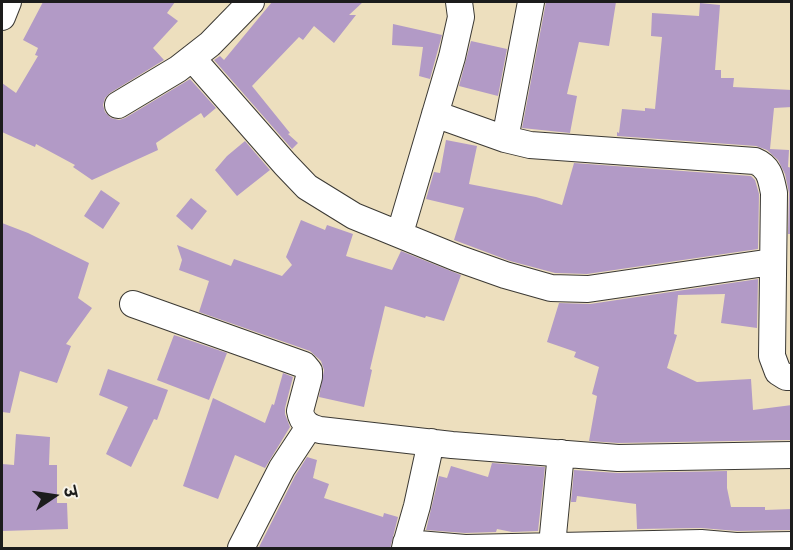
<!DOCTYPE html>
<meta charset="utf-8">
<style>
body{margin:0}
#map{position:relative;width:793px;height:550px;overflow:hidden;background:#eddfbe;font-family:"Playpen Sans","Playpen Sans Deva",sans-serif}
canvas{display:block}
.frame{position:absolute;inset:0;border:3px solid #1c1c1c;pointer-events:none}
.north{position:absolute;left:24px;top:466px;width:60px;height:60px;-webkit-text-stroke:4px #f7f3e8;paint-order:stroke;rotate:77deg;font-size:16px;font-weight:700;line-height:24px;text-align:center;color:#1c1c1c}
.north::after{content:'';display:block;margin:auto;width:21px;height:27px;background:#1c1c1c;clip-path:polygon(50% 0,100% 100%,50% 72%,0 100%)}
</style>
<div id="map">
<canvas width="793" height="550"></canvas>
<div class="frame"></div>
<div class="north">उ</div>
</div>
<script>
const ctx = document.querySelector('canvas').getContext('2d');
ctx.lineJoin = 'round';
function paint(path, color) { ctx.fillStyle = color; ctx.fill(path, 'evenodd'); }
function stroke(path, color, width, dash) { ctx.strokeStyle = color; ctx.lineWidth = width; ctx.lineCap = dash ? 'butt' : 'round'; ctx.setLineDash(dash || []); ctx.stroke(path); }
paint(new Path2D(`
 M43,2h132l-8,11 11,8 -25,27 11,12 -54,33 -5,5 -2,7 2,7 6,6 8,2 6,-2 65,-39 26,29 -12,10 -3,-5 -45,30 2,7 -66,30 -19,-13 2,-2 -39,-21 -1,3 -33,-15v-49l14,10 22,-37 -3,-1 3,-7 -15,-8z
 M272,2h91l-14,13h7l-22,28 -20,-17 -11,14 -4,-3 -47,49 38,47 -2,1 10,9 -6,6 -78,-89 6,-4 4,4z
 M546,2h70l-7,44 -30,-4 -12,52 10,2 -7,37 -48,-5z
 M700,3l20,2 -5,65h6v8h13l-1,9 59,3v17l-18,1 -4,41 19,1 -1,17 4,1v66h-4l1,-41 -4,-19 -7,-14 -11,-10 -11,-4 -139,-10v-4l2,1 3,-24 23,2v-3l10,1 7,-72 -11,-1 1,-23 47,3z
 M393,24l49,11 -12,44 -11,-3 4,-29 -31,-2z
 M471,41l36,8 -9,47 -39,-10z
 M446,140l31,6 -8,38 67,13 26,8 12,-42 177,13 4,4 4,14 -1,55 -171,25 -32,-1 -45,-12 -56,-21 10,-32 -38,-9 8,-27 6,1z
 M245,141l25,29 -33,26 -22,-26 12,-14z
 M101,190l19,13 -17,26 -19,-13z
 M191,198l16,13 -15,19 -16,-14z
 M301,220l24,10 2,-5 26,9 -7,22 46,14 9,-19 60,24 -17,46 -18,-5 -1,2 -40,-12 -15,63 2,1 -8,37 -45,-10 5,-27 -3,-9 -11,-10 -111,-39 10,-31 -30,-11 3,-10 -5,-15 54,21 3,-7 48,17 10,-11 -6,-8z
 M2,223l26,10 61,30 -11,35 14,10 -26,36 5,2 -14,37 -37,-12 -10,42 -8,-1z
 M758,279l-1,49 -36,-5 4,-29 -47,1 -4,39 3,1 -10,33 30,14 54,-3 2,31 39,-5v35l-174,3 -29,-2 8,-45 -5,-2 7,-27 -25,-10 2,-5 -29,-10 12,-39 31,1z
 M174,335l53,18 -18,47 -52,-20z
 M108,369l60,21 -11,30 -3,-1 -23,48 -25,-13 22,-47 -29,-12z
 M283,373l10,4 -8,31v6l5,13 -25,41 -30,-13 -17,44 -35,-13 30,-88 52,25 7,-19 2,1z
 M16,434l34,3 -1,28h8v38h10l1,26 -66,2v-67l12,1z
 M307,457l10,3 -4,18 16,6 -5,14 59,19 1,-4 14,4 -8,32h-132l37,-73z
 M492,463l53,4 -7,64 -26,1 -15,-3 -1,3 -31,1 -39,-3 13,-54 8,2 4,-12 37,11z
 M574,470l44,3 109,-2v17l4,19h34v3l27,-1v21l-55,1 -36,-3 -64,1 -1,-25 -59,-8 -1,6h-5z`), '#b29ac6');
const minor = new Path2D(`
 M2,17l6,-15
 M192,58l93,106 22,23 47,29 103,42 48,17 46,13 37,1 184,-27
 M118,105l60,-36 32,-25 41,-42
 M435,114l70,25 25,6 225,16c15,6 16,18 19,32l-2,163 6,16 8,5h6
 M505,139l26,-137
 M400,233l52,-176 9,-40 -2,-15
 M133,304l171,61 5,6v6l-9,34c2,12 9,16 20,19l132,15 166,13 174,-3
 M406,543l59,5 236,-5 35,3 56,-1
 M552,545l9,-92
 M241,548l41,-80 27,-41
 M405,548l12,-42 14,-64`);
stroke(minor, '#3b3934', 28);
stroke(minor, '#fff', 26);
</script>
